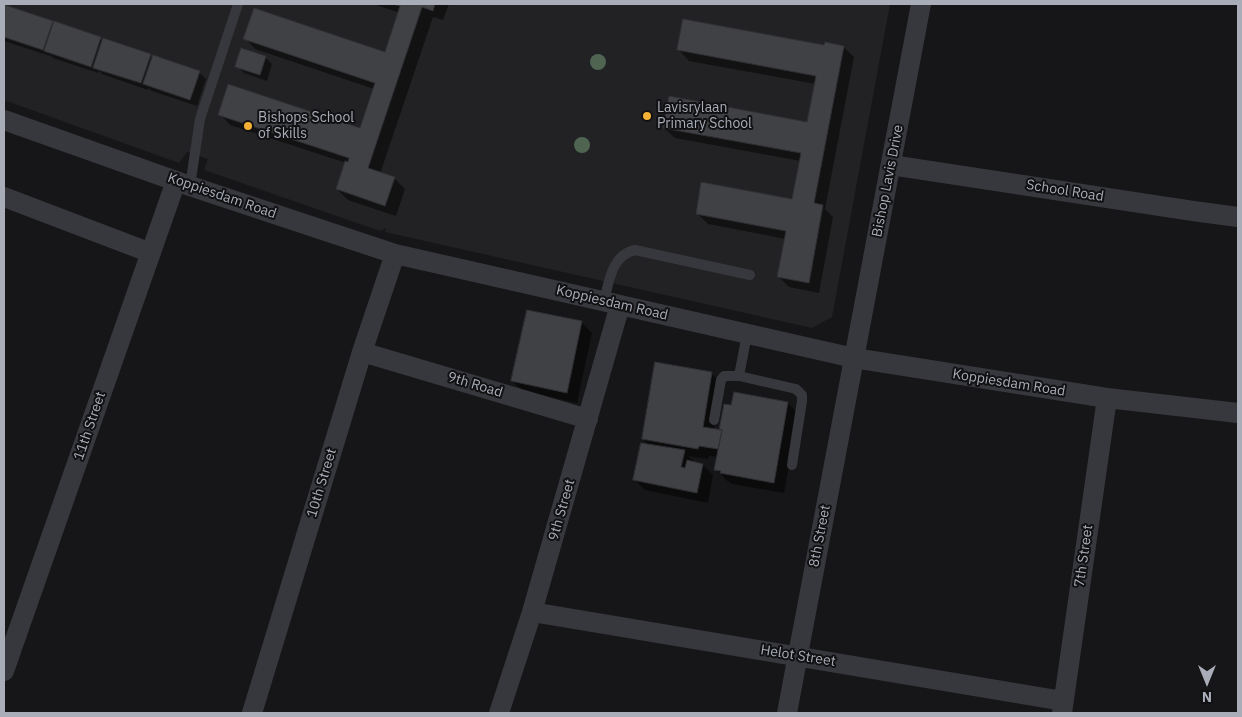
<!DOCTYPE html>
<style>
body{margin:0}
#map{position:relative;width:1242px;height:717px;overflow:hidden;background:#161618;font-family:"IBM Plex Sans",sans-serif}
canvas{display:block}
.frame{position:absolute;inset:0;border:5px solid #a8adb8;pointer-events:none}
.north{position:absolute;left:1182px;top:657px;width:50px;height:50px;-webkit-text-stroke:4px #111113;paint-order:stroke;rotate:180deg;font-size:14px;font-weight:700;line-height:20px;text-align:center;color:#a8adb8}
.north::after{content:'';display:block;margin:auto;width:18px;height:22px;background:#a8adb8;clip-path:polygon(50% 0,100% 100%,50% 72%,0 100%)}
</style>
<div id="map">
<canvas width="1242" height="717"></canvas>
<div class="frame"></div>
<div class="north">N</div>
</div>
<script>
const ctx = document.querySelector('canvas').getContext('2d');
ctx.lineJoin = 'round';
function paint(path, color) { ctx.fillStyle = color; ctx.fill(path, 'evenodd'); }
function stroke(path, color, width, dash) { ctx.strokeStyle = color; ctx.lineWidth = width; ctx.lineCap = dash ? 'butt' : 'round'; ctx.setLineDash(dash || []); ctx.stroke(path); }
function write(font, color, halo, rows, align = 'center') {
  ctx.font = font + ' "IBM Plex Sans",sans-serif'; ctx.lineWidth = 4; ctx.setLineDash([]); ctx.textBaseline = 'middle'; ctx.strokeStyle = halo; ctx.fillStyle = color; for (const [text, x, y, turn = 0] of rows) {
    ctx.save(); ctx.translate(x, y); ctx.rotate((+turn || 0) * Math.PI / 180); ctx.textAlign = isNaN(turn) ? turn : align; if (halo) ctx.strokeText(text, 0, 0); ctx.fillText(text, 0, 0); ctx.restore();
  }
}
paint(new Path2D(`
 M4,4h886l-58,313 -20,11 -427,-96 1,-4 -6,3 -176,-61 4,-11 -21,-7 -8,11 -175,-63z`), '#222225');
paint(new Path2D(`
 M373,4h76l-6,16 -10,-3 -53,157 14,4 11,11 -9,27 -48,-16 -11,-11 9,-26 -116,-38 -10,-11 140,16 14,-41 -119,-40 -10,-11 141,15 14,-40z
 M6,7l46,15 2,3 46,13 3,3 96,31 7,7 -9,27 -45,-15 -4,-3v2l-46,-16 -3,-3 -1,2 -45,-15 -3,-3v1l-46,-15v-28z
 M825,46l18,1 11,10 -29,152 8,8 -14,76 -30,-6 -10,-10 7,-38 -78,-15 -11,-11 96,-12 8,-40 -126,-23 -11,-10 144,-4 8,-40 -127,-23 -10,-11z
 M265,57l7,7 -5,17 -23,-8 -7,-7z
 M528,311l54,12 10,10 -15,70 -54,-12 -11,-10z
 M712,374l10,10 -8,46 6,1 5,-25 63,-3 10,11 -14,79 -52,-9 -6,-4 -10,-11 2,-12 -9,-1 -1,3 -20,-3 7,6 8,3 10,10 -5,28 -63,-13 -11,-11 17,-32 -8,-8z`), '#0007');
const building = new Path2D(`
 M392,4h43l-2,7 -11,-4 -54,161 27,9 -10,29 -49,-17 9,-28 3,1 1,-4 -131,-43 10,-31 132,44 15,-45 -132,-44 11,-31 131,44 15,-46z
 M5,5l48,16 -10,29 -39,-13v-27z
 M683,19l141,26 1,-3 19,4 -30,157 9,2 -14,78 -32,-6 9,-46 -90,-17 5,-32 91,17 9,-46 -138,-25 6,-32 138,26 9,-46 -139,-26z
 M54,21l47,16 -10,30 -47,-16z
 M103,38l48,16 -10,29 -48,-15z
 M241,48l25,8 -6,19 -25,-8z
 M153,55l47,16 -10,29 -47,-16z
 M527,310l55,11 -15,72 -56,-12z
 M655,362l57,10 -9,55 19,3 -4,19 -19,-3 -1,3 -56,-10z
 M734,392l54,10 -14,81 -54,-10 1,-2 -7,-1 8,-40h-3l5,-26 7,1z
 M641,443l44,7 -4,17 4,1 2,-8 16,4 -6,29 -64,-13z`);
paint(building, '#404145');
stroke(building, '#303034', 1);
stroke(new Path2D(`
 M190,186l10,-67 38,-115
 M604,301c5,-20 8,-46 31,-51l115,25
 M739,376l8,-42
 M714,420l7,-40 3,-4h15l57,13 6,6v6l-10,64`), '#37383d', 10);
stroke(new Path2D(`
 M4,120l186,66 205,68 459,104 253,40 131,15
 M891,165l302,46 45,6
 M4,197l147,56
 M362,352l226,67
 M532,612l531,89
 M4,671l172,-490
 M252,713l110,-361 33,-98
 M499,713l33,-101 88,-307
 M787,713l134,-709
 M1062,713l45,-315`), '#37383d', 20);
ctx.fillStyle = '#506452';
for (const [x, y] of [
 [598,62],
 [582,145]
]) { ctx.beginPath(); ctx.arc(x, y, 8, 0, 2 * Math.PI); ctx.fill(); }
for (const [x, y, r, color] of [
 [647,116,5,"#f2b134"],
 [248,126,5,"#f2b134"]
]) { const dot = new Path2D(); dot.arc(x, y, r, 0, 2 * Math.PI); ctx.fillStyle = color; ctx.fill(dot); stroke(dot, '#111113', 2); }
write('14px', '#a8adb8', '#111113', [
 ["Lavisrylaan",657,108],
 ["Primary School",657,124],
 ["Bishops School",258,118],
 ["of Skills",258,134]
], 'left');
write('14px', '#a8adb8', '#111113', [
 ["Bishop Lavis Drive",888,181,-79],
 ["School Road",1065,191,9],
 ["Koppiesdam Road",222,196,19],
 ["Koppiesdam Road",612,303,13],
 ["Koppiesdam Road",1009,383,9],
 ["9th Road",475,385,17],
 ["11th Street",90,426,-71],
 ["10th Street",322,483,-73],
 ["9th Street",562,510,-74],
 ["8th Street",820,536,-79],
 ["7th Street",1084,556,-82],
 ["Helot Street",798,656,9]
]);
</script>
